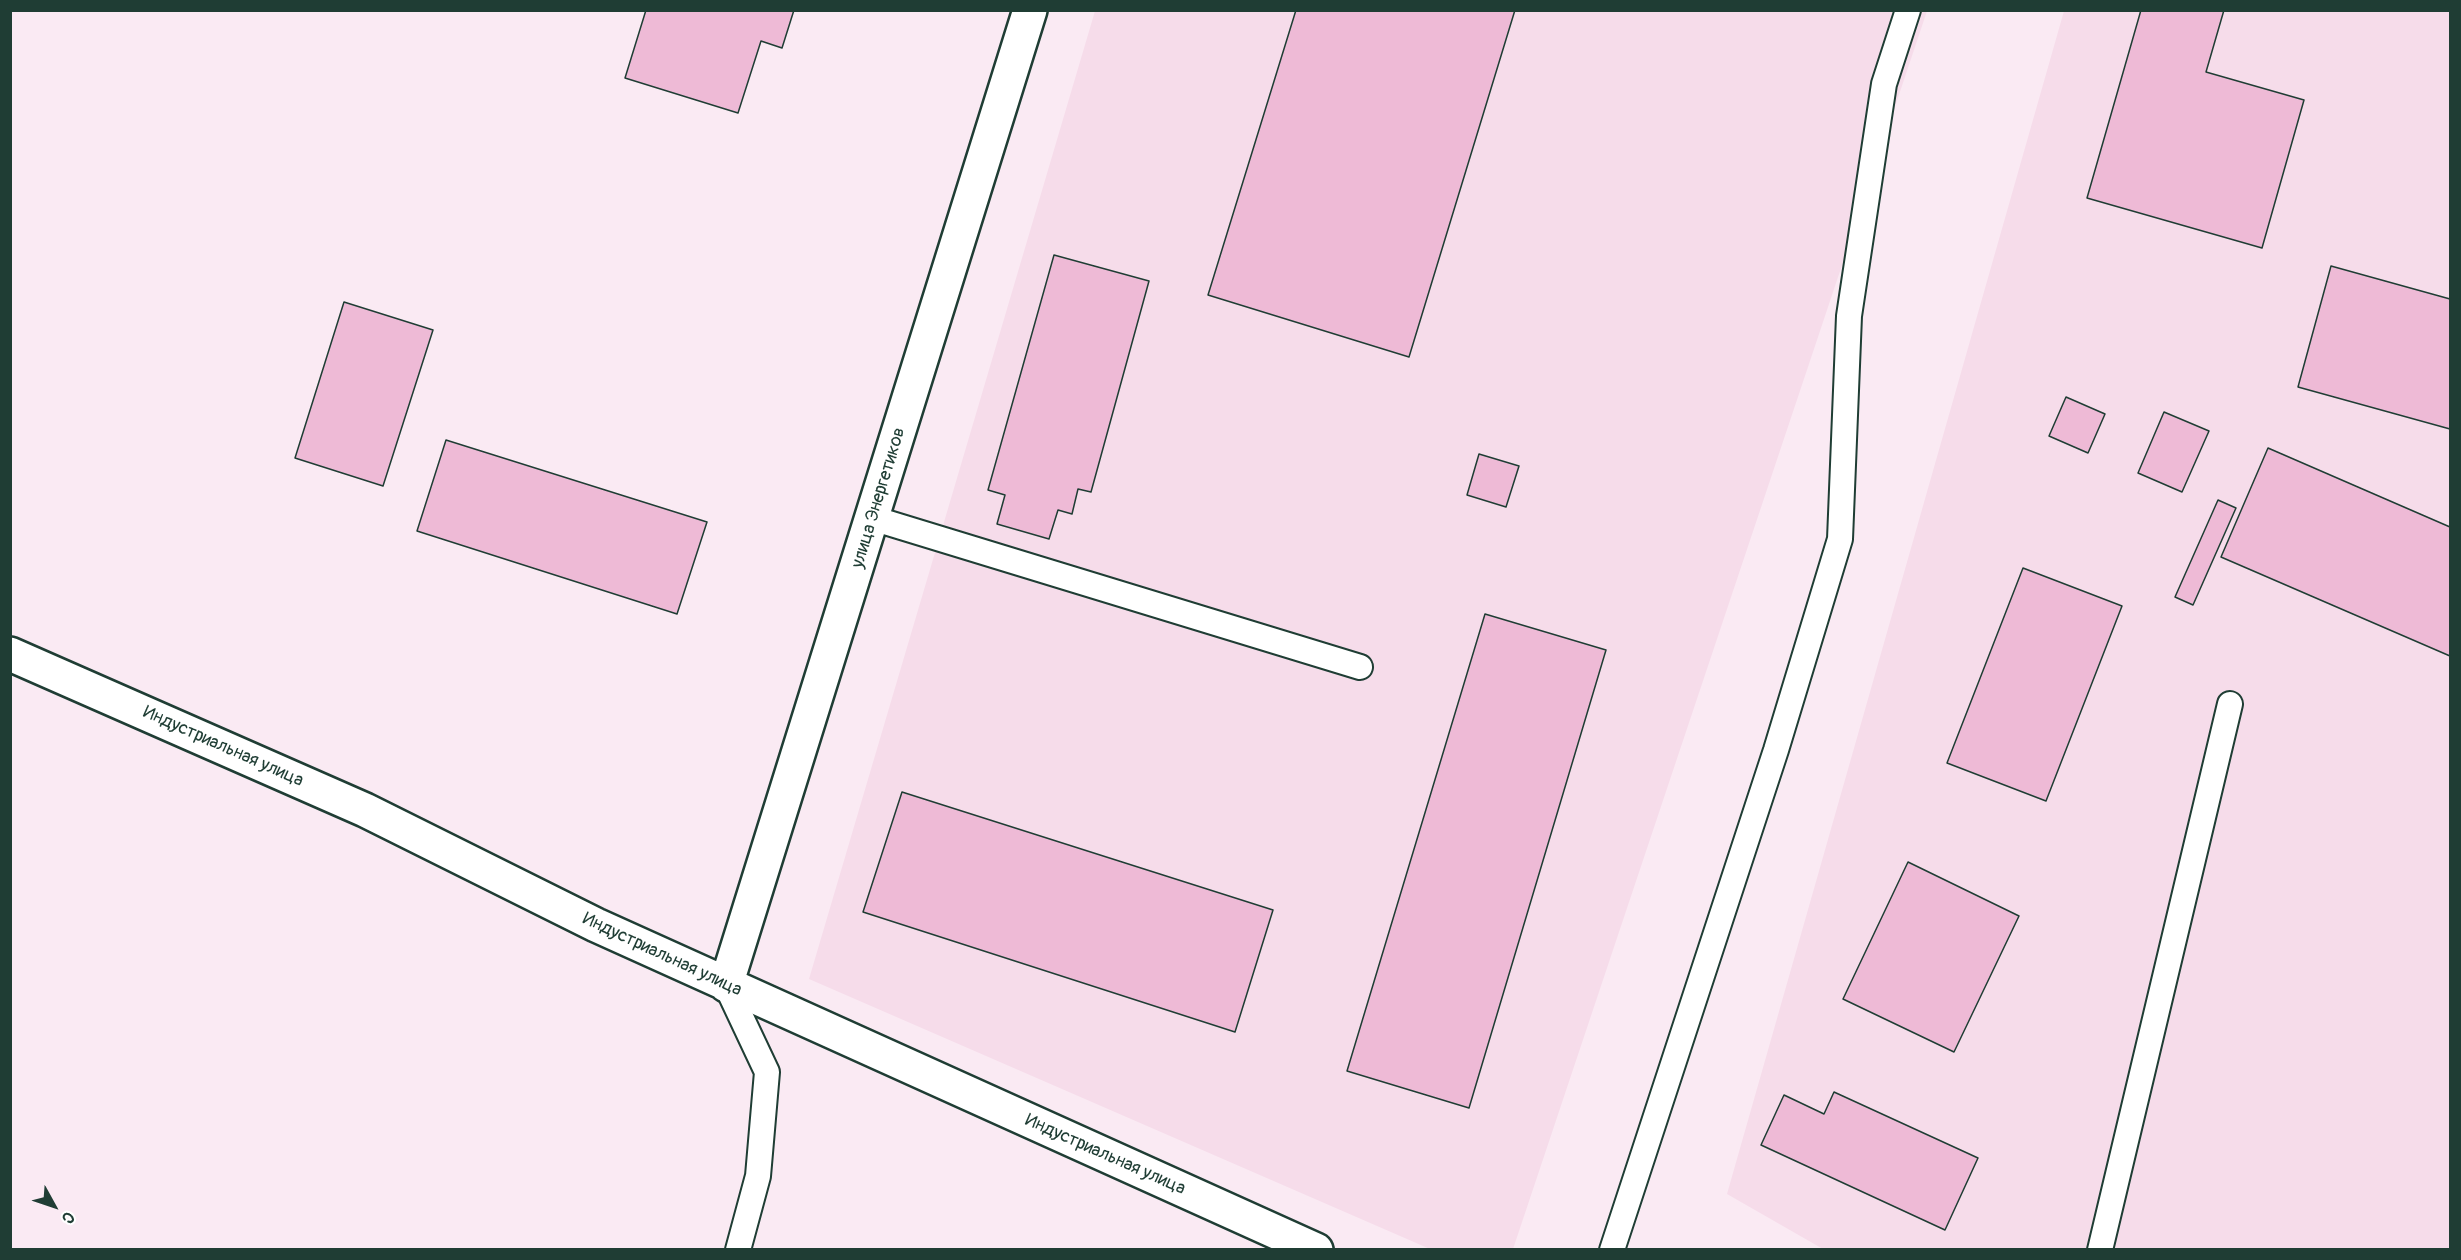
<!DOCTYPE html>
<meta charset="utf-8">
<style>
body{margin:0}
#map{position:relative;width:2461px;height:1260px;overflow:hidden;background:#faeaf3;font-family:Pangolin,sans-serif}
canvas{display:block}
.frame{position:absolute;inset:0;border:12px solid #1f3d34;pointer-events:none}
.north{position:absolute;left:24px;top:1176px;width:60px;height:60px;-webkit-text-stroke:4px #fff;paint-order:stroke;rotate:130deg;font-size:16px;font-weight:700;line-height:24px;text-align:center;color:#1f3d34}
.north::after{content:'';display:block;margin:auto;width:21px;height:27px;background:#1f3d34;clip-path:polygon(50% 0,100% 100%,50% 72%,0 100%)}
</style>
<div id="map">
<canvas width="2461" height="1260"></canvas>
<div class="frame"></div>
<div class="north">С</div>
</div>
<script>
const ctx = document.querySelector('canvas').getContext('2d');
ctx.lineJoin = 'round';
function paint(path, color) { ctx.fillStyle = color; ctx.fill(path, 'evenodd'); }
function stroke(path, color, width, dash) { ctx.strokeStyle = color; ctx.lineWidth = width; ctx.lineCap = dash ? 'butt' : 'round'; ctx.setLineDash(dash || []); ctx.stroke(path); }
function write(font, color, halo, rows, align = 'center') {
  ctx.font = font + ' Pangolin,sans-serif'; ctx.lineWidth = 5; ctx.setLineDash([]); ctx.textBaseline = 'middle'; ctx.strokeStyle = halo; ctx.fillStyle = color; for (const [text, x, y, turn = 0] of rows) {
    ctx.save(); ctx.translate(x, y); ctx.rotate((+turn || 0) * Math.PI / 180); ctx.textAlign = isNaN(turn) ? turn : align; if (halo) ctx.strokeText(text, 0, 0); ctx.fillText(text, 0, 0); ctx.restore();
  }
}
paint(new Path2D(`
 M1095,11h832l-414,1238h-83l-621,-270z
 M2064,11h386v1238h-627l-96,-55z`), '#f6dcea');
const building = new Path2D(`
 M646,10h148l-12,38 -21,-7 -23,72 -113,-35z
 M1296,10h219l-106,347 -201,-62z
 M2141,10h83l-18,62 98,28 -42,148 -175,-50z
 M1054,255l95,26 -58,211 -13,-3 -6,25 -14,-4 -9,29 -52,-15 8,-29 -17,-5z
 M2331,266l119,33v130l-152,-42z
 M344,302l89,28 -50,156 -88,-28z
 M2066,397l39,17 -17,39 -39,-17z
 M2164,412l45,19 -27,61 -44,-19z
 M446,440l261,82 -30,92 -260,-83z
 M2268,448l182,79v129l-229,-99z
 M1479,454l40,12 -13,41 -39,-12z
 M2218,500l18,8 -43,97 -18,-8z
 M2023,568l99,38 -76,195 -99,-38z
 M1485,614l121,36 -137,458 -122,-37z
 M902,792l371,118 -38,122 -372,-120z
 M1908,862l111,54 -65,136 -111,-53z
 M1834,1092l144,66 -33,72 -184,-85 23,-50 40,19z`);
paint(building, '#eebad6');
stroke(building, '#1f3d34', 1.5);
const service = new Path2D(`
 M872,518l488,149
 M726,985l41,87 -9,104 -20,74
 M1612,1250l164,-500 64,-211 9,-223 35,-232 24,-74
 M2100,1250l130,-546`);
const minor = new Path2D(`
 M10,654l355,156 231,115 720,325
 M726,985l304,-975`);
stroke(service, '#1f3d34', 28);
stroke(minor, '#1f3d34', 38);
stroke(service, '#fff', 24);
stroke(minor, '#fff', 33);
write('18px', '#1f3d34', '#fff', [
 ["улица Энергетиков",879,498,-73],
 ["Индустриальная улица",223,747,24],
 ["Индустриальная улица",662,955,25],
 ["Индустриальная улица",1105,1155,24]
]);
</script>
